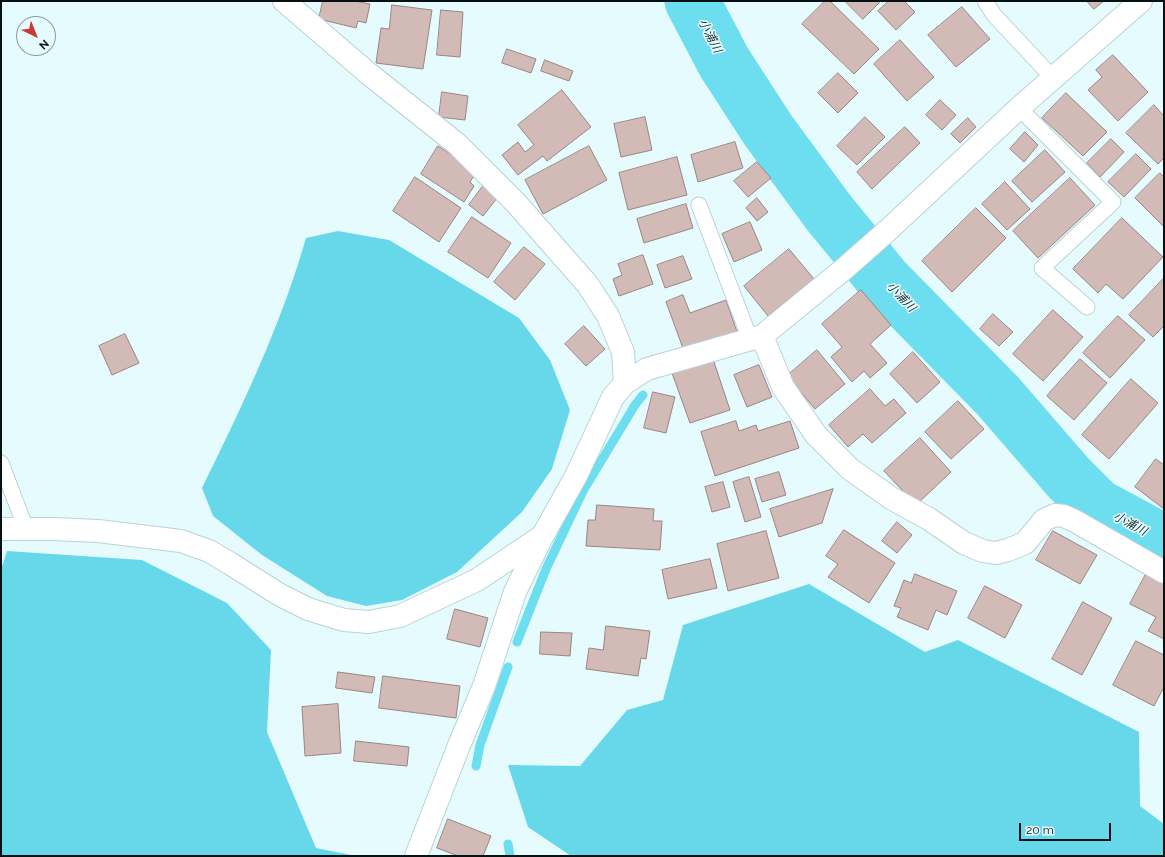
<!DOCTYPE html>
<meta charset="utf-8">
<style>
body{margin:0}
#map{position:relative;width:1165px;height:857px;overflow:hidden;background:#e6fbfe;font-family:Raleway,sans-serif}
canvas{display:block}
.frame{position:absolute;inset:0;border:2px solid #071012;pointer-events:none}
.north{position:absolute;left:16px;top:16px;width:40px;height:40px;box-sizing:border-box;background:#e6fbfe;border:1px solid #8d9da0;border-radius:50%;rotate:137deg;font-size:11px;font-weight:700;line-height:16px;text-align:center;color:#071012}
.north::after{content:'';display:block;margin:auto;width:14px;height:18px;background:#c83a35;clip-path:polygon(50% 0,100% 100%,50% 72%,0 100%)}
.scale{position:absolute;left:1019px;top:823px;width:92px;height:18px;box-sizing:border-box;border:2px solid #071012;border-top:0;padding-left:5px;font-size:12px;line-height:14px;white-space:nowrap;color:#071012;-webkit-text-stroke:3px #e6fbfe;paint-order:stroke}
</style>
<div id="map">
<canvas width="1165" height="857"></canvas>
<div class="frame"></div>
<div class="north">N</div>
<div class="scale">20 m</div>
</div>
<script>
const ctx = document.querySelector('canvas').getContext('2d');
ctx.lineJoin = 'round';
function paint(path, color) { ctx.fillStyle = color; ctx.fill(path, 'evenodd'); }
function stroke(path, color, width, dash) { ctx.strokeStyle = color; ctx.lineWidth = width; ctx.lineCap = dash ? 'butt' : 'round'; ctx.setLineDash(dash || []); ctx.stroke(path); }
function write(font, color, halo, rows, align = 'center') {
  ctx.font = font + ' Raleway,"Noto Sans JP",sans-serif'; ctx.lineWidth = 3; ctx.setLineDash([]); ctx.textBaseline = 'middle'; ctx.strokeStyle = halo; ctx.fillStyle = color; for (const [text, x, y, turn = 0] of rows) {
    ctx.save(); ctx.translate(x, y); ctx.rotate((+turn || 0) * Math.PI / 180); ctx.textAlign = isNaN(turn) ? turn : align; if (halo) ctx.strokeText(text, 0, 0); ctx.fillText(text, 0, 0); ctx.restore();
  }
}
paint(new Path2D(`
 M338,231l51,9 130,78 31,42 20,50 -18,59 -30,43 -65,60 -55,28 -36,6 -39,-10 -65,-41 -49,-39 -11,-28c40,-81 79,-163 104,-250z
 M7,551l135,9 85,43 44,47 -4,82 49,116 40,8h-355v-286z
 M809,584l116,68 33,-12 181,92 1,74 24,18v32h-593l-43,-29 -20,-62 72,1 47,-56 36,-10 20,-75z`), '#67d8ea');
stroke(new Path2D(`
 M517,642l29,-73 37,-78 52,-86 8,-10
 M476,766l4,-21 28,-78
 M508,844l2,12`), '#6dddf0', 9);
stroke(new Path2D(`
 M692,1l32,61 44,68 61,83 55,67 114,116 70,81 29,29 67,36`), '#6dddf0', 55);
const building = new Path2D(`
 M323,1h32l15,3 -4,19 -8,-2 -2,7 -37,-9z
 M825,1h5l49,48 -25,25 -52,-50z
 M845,1h36l-18,18z
 M889,1h15l11,11 -19,18 -18,-19z
 M1087,1h17l-10,8z
 M392,5l40,5 -9,59 -47,-6 5,-35 8,1z
 M962,7l28,32 -34,28 -28,-32z
 M441,10l22,2 -3,45 -23,-2z
 M900,40l34,37 -27,24 -33,-37z
 M507,49l29,10 -5,14 -29,-10z
 M1113,55l35,37 -30,29 -30,-31 14,-13 -6,-7z
 M545,60l28,11 -4,10 -28,-10z
 M838,73l20,20 -20,20 -20,-20z
 M562,90l29,37 -44,34 -4,-5 -25,19 -16,-20 16,-13 7,10 9,-7 -16,-20z
 M442,92l26,4 -3,24 -26,-3z
 M1066,93l41,39 -24,24 -41,-38z
 M940,100l16,15 -14,15 -16,-15z
 M1154,105l10,11v42l-6,6 -32,-31z
 M645,117l7,33 -31,7 -7,-33z
 M865,117l20,20 -28,28 -20,-19z
 M968,118l8,9 -16,16 -9,-9z
 M905,127l15,16 -48,46 -15,-17z
 M1025,132l13,13 -14,17 -14,-13z
 M1111,139l13,13 -24,25 -13,-14z
 M735,142l8,26 -45,14 -7,-27z
 M438,146l39,25 -7,11 4,4 -10,16 -43,-28z
 M589,146l18,34 -64,34 -18,-34z
 M1045,150l20,22 -33,30 -20,-21z
 M1136,154l15,15 -27,28 -16,-15z
 M677,157l10,38 -59,15 -9,-37z
 M757,162l14,16 -23,19 -14,-16z
 M1160,173l4,4v50l-29,-29z
 M415,177l46,31 -22,34 -46,-31z
 M1070,178l25,27 -57,53 -25,-27z
 M486,182l15,11 -18,23 -14,-11z
 M1005,182l25,27 -23,21 -25,-26z
 M757,198l11,14 -11,9 -11,-13z
 M686,204l7,24 -49,15 -7,-24z
 M976,208l30,30 -54,54 -30,-31z
 M472,217l39,26 -23,35 -40,-26z
 M1122,218l41,39 -40,42 -17,-15 -8,9 -25,-24z
 M750,222l12,28 -28,12 -12,-28z
 M524,247l21,17 -30,36 -21,-18z
 M789,249l25,30 -46,37 -24,-30z
 M643,255l10,29 -34,12 -6,-17 9,-4 -4,-11z
 M683,256l9,23 -27,9 -8,-23z
 M1164,278v48l-11,11 -24,-22z
 M861,290l30,35 -21,19 17,19 -17,15 -6,-7 -12,11 -21,-25 11,-10 -20,-23z
 M683,295l7,18 36,-13 11,32 -53,19 -18,-49z
 M1053,310l30,27 -40,44 -30,-27z
 M993,314l20,18 -14,14 -19,-17z
 M1118,316l27,24 -35,38 -27,-25z
 M584,326l21,23 -19,17 -21,-22z
 M125,334l14,29 -27,12 -13,-29z
 M817,350l28,34 -30,25 -28,-33z
 M913,352l27,30 -23,21 -27,-29z
 M713,359l17,51 -40,13 -18,-50z
 M1080,359l27,24 -33,37 -27,-24z
 M759,365l13,32 -25,10 -13,-32z
 M1131,379l27,24 -49,56 -27,-24z
 M870,389l15,17 9,-7 12,14 -34,30 -9,-9 -15,13 -19,-22z
 M653,392l22,5 -9,36 -22,-5z
 M958,401l26,28 -33,30 -26,-27z
 M736,421l3,10 17,-6 2,6 32,-10 9,27 -84,28 -14,-44z
 M920,438l31,34 -35,33 -32,-34z
 M1156,459l8,6v44l-29,-22z
 M779,472l7,23 -24,7 -7,-23z
 M749,477l12,40 -16,5 -12,-40z
 M723,482l7,25 -18,5 -7,-25z
 M833,489l-11,34 -43,14 -9,-28z
 M597,505l57,4 -1,12h9l-2,29 -74,-4 2,-26h7z
 M897,522l15,13 -15,18 -15,-12z
 M844,530l51,33 -26,40 -41,-26 10,-13 -12,-8z
 M766,531l13,47 -51,13 -11,-47z
 M1053,531l44,24 -17,29 -44,-24z
 M710,559l7,29 -49,11 -6,-29z
 M915,574l42,17 -10,24 -11,-5 -8,20 -31,-13 4,-9 -7,-2 10,-26 7,3z
 M1146,574l18,10v55l-16,-8 8,-14 -26,-13z
 M985,586l37,19 -17,33 -37,-20z
 M1083,602l29,16 -30,57 -30,-16z
 M455,609l33,9 -8,29 -33,-8z
 M606,626l44,5 -4,28 -5,-1 -3,18 -52,-7 3,-21 14,2z
 M541,632l31,1 -2,23 -30,-2z
 M1136,641l28,14v32l-10,19 -41,-21z
 M338,672l37,5 -3,16 -36,-5z
 M383,676l77,10 -4,32 -77,-10z
 M338,704l3,49 -36,3 -3,-49z
 M356,741l53,6 -2,19 -53,-5z
 M448,819l43,17 -8,20h-25l-21,-8z`);
paint(building, '#d2bab7');
stroke(building, '#9a8481', 1);
const service = new Path2D(`
 M985,1l9,14 59,63
 M1019,108l94,94 -71,66 45,39
 M699,205l51,134
 M1,463l25,66`);
const minor = new Path2D(`
 M284,1l85,73 88,70 59,59 72,82 20,31 15,36 2,31
 M762,336l21,51 33,48 34,34 41,29 38,21 35,24 19,8 13,2 12,-3 17,-7 19,-23 11,-5 9,1 11,5 89,51
 M1,529h52l45,2 83,10 28,10 22,13 49,31 28,14 36,11 25,2 31,-6 77,-36 64,-43
 M416,856l44,-113 24,-57 31,-94 27,-55 34,-61 37,-79 12,-14 22,-14 115,-33 82,-67 43,-38 132,-123 122,-107`);
stroke(service, '#b9d2d7', 17);
stroke(minor, '#b9d2d7', 24);
stroke(service, '#fff', 15);
stroke(minor, '#fff', 22);
write('italic 12px', '#1c3034', '#e6fbfe', [
 ["小浦川",710,36,63],
 ["小浦川",901,297,46],
 ["小浦川",1130,524,28]
]);
</script>
